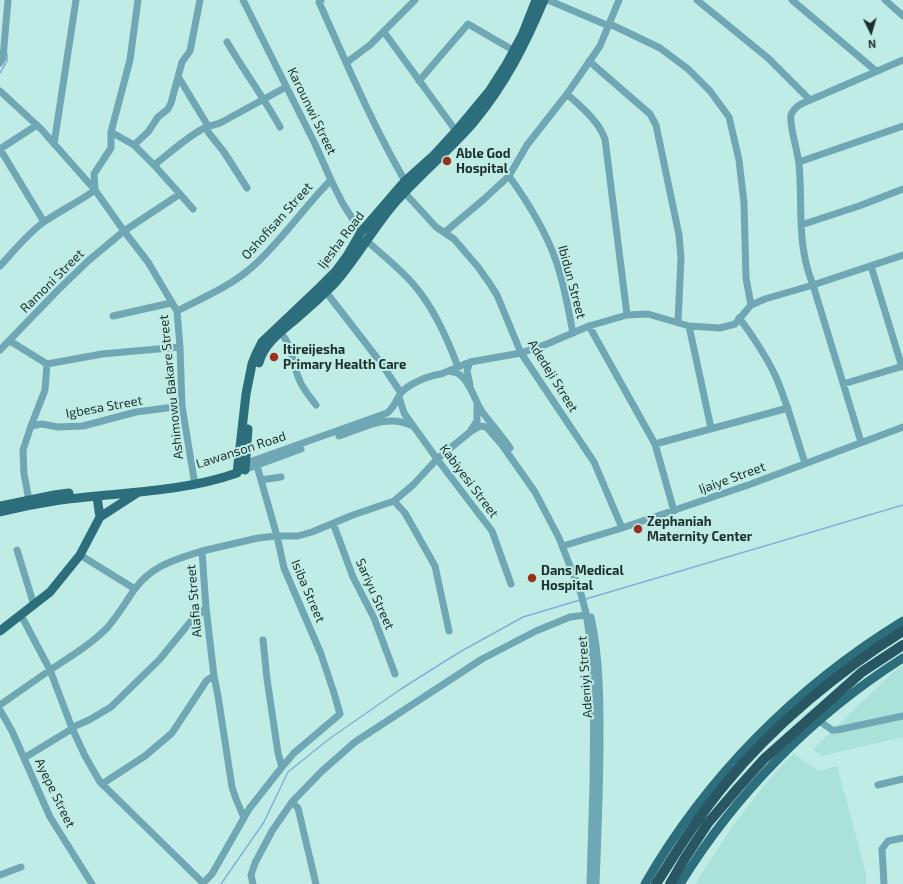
<!DOCTYPE html>
<style>
body{margin:0}
#map{position:relative;width:903px;height:884px;overflow:hidden;background:#bfede6;font-family:"Exo 2",sans-serif}
canvas{display:block}
.north{position:absolute;left:851px;top:12px;width:40px;height:40px;-webkit-text-stroke:3px #bfede6;paint-order:stroke;rotate:175deg;font-size:11px;font-weight:700;line-height:16px;text-align:center;color:#1e302d}
.north::after{content:'';display:block;margin:auto;width:14px;height:18px;background:#1e302d;clip-path:polygon(50% 0,100% 100%,50% 72%,0 100%)}
</style>
<div id="map">
<canvas width="903" height="884"></canvas>
<div class="north">N</div>
</div>
<script>
const ctx = document.querySelector('canvas').getContext('2d');
ctx.lineJoin = 'round';
function paint(path, color) { ctx.fillStyle = color; ctx.fill(path, 'evenodd'); }
function stroke(path, color, width, dash) { ctx.strokeStyle = color; ctx.lineWidth = width; ctx.lineCap = dash ? 'butt' : 'round'; ctx.setLineDash(dash || []); ctx.stroke(path); }
function write(font, color, halo, rows, align = 'center') {
  ctx.font = font + ' "Exo 2",sans-serif'; ctx.lineWidth = 4; ctx.setLineDash([]); ctx.textBaseline = 'middle'; ctx.strokeStyle = halo; ctx.fillStyle = color; for (const [text, x, y, turn = 0] of rows) {
    ctx.save(); ctx.translate(x, y); ctx.rotate((+turn || 0) * Math.PI / 180); ctx.textAlign = isNaN(turn) ? turn : align; if (halo) ctx.strokeText(text, 0, 0); ctx.fillText(text, 0, 0); ctx.restore();
  }
}
paint(new Path2D(`
 M903,666v71l-65,15 -16,5 -9,-8 80,-77z
 M794,753l11,9 14,9 18,-5 29,107v11h-171l37,-57 38,-49z`), '#aae2da');
stroke(new Path2D(`
 M0,73l7,-12v-7
 M586,599l317,-94
 M221,884l43,-62 24,-50 41,-33 72,-50 57,-36 65,-36 57,-17`), '#83b0d8', 1.5);
stroke(new Path2D(`
 M243,0l72,144 16,36 12,24 18,28
 M321,0l-2,2c27,60 53,122 86,179
 M548,0l61,26
 M697,0l71,58 42,42
 M792,0l84,71
 M885,0l18,16
 M610,24l50,24 28,21 22,22 19,26 10,43 5,43 2,75 5,27
 M384,32l72,99
 M227,42c17,29 37,56 53,85
 M589,61l61,53 6,11 23,110 2,23 -3,64
 M0,63l3,-5 5,-58
 M346,63l24,-18 45,-45
 M179,78l29,48 -1,3 1,3 16,20 23,36
 M419,81l49,-57 45,26
 M0,91l41,38 54,61 29,41 24,31 29,49 3,36 2,59 12,73
 M567,94c14,13 31,26 38,45l22,176
 M111,132l23,13 14,-13 10,-15 10,-8 3,-6 11,-41 8,-11 10,-51
 M54,144l22,-144
 M0,149l44,73
 M0,149l37,-24
 M799,162l104,-36
 M154,165c17,-13 34,-29 52,-38 5,-2 11,-2 16,-5l64,-35
 M509,176c18,25 35,52 46,82 9,24 13,50 18,75
 M405,193l31,34 18,12 24,28 12,17 7,11 24,58 73,109 28,66
 M180,194l13,15
 M801,225l58,-19 44,-17
 M445,232l38,-32 26,-24 18,-31 40,-51 33,-48 19,-46
 M366,240c16,15 34,28 48,45 19,22 34,55 44,82
 M0,266c14,-15 27,-32 44,-44 17,-12 35,-20 51,-32l-1,-16 17,-26v-16l19,-72 8,-60
 M871,266l31,101
 M326,292l55,71 20,30
 M177,311c25,-13 52,-24 74,-43 30,-26 52,-60 80,-88
 M113,316l58,-13
 M739,318c12,15 28,40 36,57 13,29 20,59 30,88
 M589,326l66,118 19,67
 M689,326l22,102
 M281,333c12,14 11,30 18,46 3,9 11,18 17,26
 M10,341l37,23 -2,26 -14,36 -8,24 1,24 5,26
 M0,350l58,-60 30,-29 36,-30 56,-37 -26,-29 -20,-20
 M470,362l-3,9 3,14
 M47,364l55,-10 78,-7
 M448,371c4,1 9,1 12,4 11,8 15,27 23,38 9,12 19,23 27,35
 M843,384l60,-18
 M399,397l5,16 33,46 55,72 19,53
 M31,426l11,-2 16,3 25,-1 53,-14 46,-6
 M471,430l6,-9v-19
 M339,436c25,-8 48,-23 74,-10
 M861,442l-48,-157c-17,-42 -10,-78 -14,-121 -1,-12 -10,-39 -8,-49 2,-5 5,-8 10,-11l102,-44
 M655,444l133,-36
 M241,465l146,-52c7,-5 9,-13 14,-20 7,-9 29,-18 40,-19l29,-12 51,-9 26,-9 42,-18 38,-11 21,-1 41,12 31,2 15,-4 16,-19 14,-6 48,-14 90,-30
 M241,471l60,-22
 M261,480l20,-3
 M394,501l11,12 30,53 14,65
 M333,523l20,54 21,41 21,56
 M566,545l56,-17 129,-44 152,-57
 M17,550l17,55
 M202,551l56,-13 19,-2h21l14,-4 41,-17 41,-14 19,-16 24,-26 33,-27 10,-6 6,1 3,3 13,15 33,47 24,46 22,56 5,19 5,34 3,36 -1,103 -3,98
 M80,555l55,34
 M21,615l29,55c20,-13 40,-25 57,-42 11,-12 18,-25 27,-38 18,-25 40,-30 68,-39l4,57 8,68 4,20 14,91 4,12 8,19
 M591,617c9,40 9,80 9,121 0,49 -2,97 -4,146
 M263,640l4,39 11,74 4,14
 M0,705l50,-35 22,58 13,28 15,26 103,101 9,-9 37,-65 33,-42 12,-14 46,-39 -6,-21 -13,-39 -37,-86 -7,-32 -20,-70
 M0,710l12,21 38,86 42,67
 M818,720l14,10h5l66,-14
 M24,758l46,-28 3,-3 16,-7 22,-13 49,-48 31,-38 15,-13
 M102,784l43,-28 27,-23 35,-53 7,-4
 M878,785l25,-6
 M292,802l6,6 18,76
 M0,875l21,-8
 M253,884l-2,-9 4,-12 17,-32 20,-29 30,-31 33,-29 127,-83 54,-28 34,-14 16,-2
 M884,884l-2,-35 6,-8 15,-3`), '#70a7b5', 7);
stroke(new Path2D(`
 M259,363c5,-20 23,-32 38,-45 13,-11 26,-23 38,-35 21,-24 37,-53 58,-78 25,-29 55,-53 80,-82 32,-38 52,-78 71,-123
 M245,470l3,-41
 M0,506l54,-11 15,-2
 M0,512c20,-5 40,-9 60,-12 59,-8 120,-7 177,-27l9,-79 6,-30 4,-10 6,-12 58,-55 16,-16 11,-15 14,-24 44,-51 29,-26 22,-24 34,-41 16,-25 17,-32 13,-33
 M100,517l37,-24
 M0,631l50,-39 30,-37 20,-38 -3,-20
 M645,884c62,-108 152,-198 258,-263
 M680,884c56,-91 133,-169 223,-226`), '#2d6e7d', 9);
stroke(new Path2D(`
 M656,884c22,-35 44,-70 71,-102 47,-57 113,-112 176,-151
 M670,884l15,-26 23,-35 29,-34 27,-30 98,-87 41,-27`), '#285763', 10);
for (const [x, y, r, color] of [
 [447,161,5,"#99301a"],
 [274,357,5,"#99301a"],
 [638,529,5,"#99301a"],
 [532,578,5,"#99301a"]
]) { const dot = new Path2D(); dot.arc(x, y, r, 0, 2 * Math.PI); ctx.fillStyle = color; ctx.fill(dot); stroke(dot, '#bfede6', 1.5); }
write('13px', '#1e302d', '#bfede6', [
 ["Karounwi Street",312,111,64],
 ["Oshofisan Street",277,221,-48],
 ["Ijesha Road",341,240,-53],
 ["Ramoni Street",52,281,-45],
 ["Ibidun Street",572,282,75],
 ["Adedeji Street",553,376,58],
 ["Ashimowu Bakare Street",171,387,-96],
 ["Igbesa Street",104,407,-10],
 ["Lawanson Road",241,450,-18],
 ["Ijaiye Street",732,478,-20],
 ["Kabiyesi Street",469,481,53],
 ["Isiba Street",308,591,67],
 ["Sariyu Street",375,594,66],
 ["Alafia Street",194,601,-95],
 ["Adeniyi Street",585,677,-94],
 ["Ayepe Street",55,793,64]
]);
write('bold 13px', '#1e302d', '#bfede6', [
 ["Able God",456,154],
 ["Hospital",456,169],
 ["Itireijesha",283,350],
 ["Primary Health Care",283,365],
 ["Zephaniah",647,522],
 ["Maternity Center",647,537],
 ["Dans Medical",541,571],
 ["Hospital",541,586]
], 'left');
</script>
